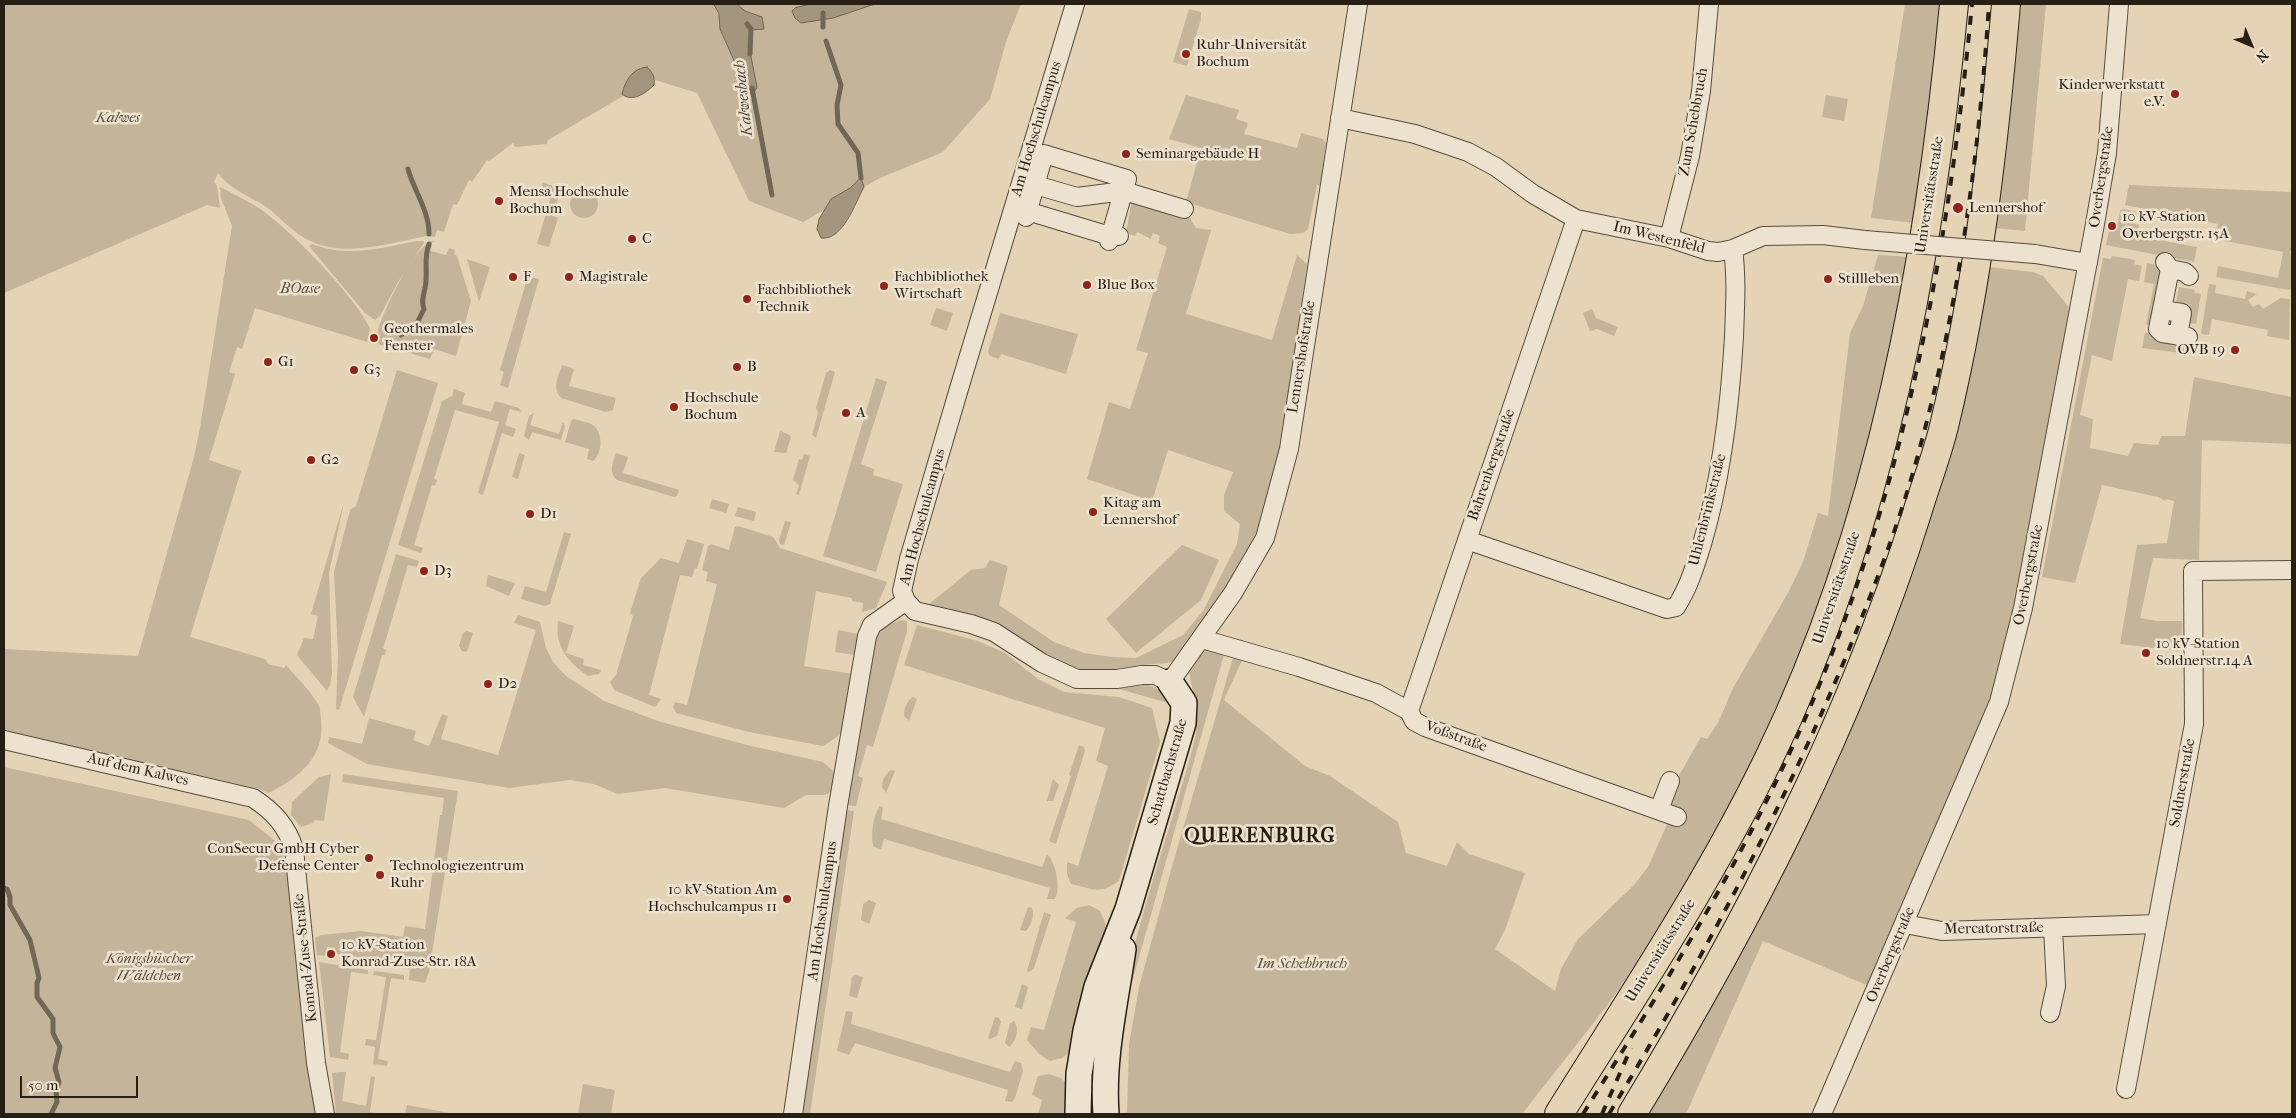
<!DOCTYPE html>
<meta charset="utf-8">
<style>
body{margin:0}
#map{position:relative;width:2296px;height:1118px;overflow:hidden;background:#e4d3b5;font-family:"IM FELL French Canon",serif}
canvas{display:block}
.frame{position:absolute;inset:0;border:5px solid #281f14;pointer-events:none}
.north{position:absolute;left:2226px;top:20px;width:50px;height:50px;-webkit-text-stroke:4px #ede2cf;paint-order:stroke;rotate:135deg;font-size:14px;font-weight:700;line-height:20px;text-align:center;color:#281f14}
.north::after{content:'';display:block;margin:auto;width:18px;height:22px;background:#281f14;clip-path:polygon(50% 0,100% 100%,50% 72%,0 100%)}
.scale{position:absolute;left:20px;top:1076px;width:118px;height:22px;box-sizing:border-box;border:2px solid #281f14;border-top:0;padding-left:6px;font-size:15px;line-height:18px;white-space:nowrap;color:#281f14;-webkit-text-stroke:4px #ede2cf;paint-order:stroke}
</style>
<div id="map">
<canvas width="2296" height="1118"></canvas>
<div class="frame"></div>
<div class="north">N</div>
<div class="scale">50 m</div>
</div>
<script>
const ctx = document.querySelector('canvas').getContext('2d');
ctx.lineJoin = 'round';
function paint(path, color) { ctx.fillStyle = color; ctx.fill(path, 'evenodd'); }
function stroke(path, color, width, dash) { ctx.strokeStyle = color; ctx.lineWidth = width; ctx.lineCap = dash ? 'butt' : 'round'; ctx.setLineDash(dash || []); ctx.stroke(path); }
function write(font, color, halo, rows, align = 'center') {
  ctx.font = font + ' "IM FELL French Canon",serif'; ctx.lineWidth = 5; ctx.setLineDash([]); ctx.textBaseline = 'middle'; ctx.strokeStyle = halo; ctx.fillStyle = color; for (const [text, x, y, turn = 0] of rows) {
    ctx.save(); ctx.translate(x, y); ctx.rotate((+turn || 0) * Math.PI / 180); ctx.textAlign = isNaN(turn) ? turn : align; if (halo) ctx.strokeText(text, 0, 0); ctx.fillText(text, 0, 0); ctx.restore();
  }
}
paint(new Path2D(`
 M4,4h1017l-15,38 -16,57 -47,53 -65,27 -75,43 -54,-21 -52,-108 -45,-14 -104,61 -1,4 -32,3 -2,-4 -24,18 -2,-1 -15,22 -3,-2 -12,25 -4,-1 -9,28 -7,-2 -2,7 -8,-1c-38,7 -88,24 -124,1 -14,-8 -25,-22 -38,-31 -16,-10 -36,-17 -47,-33l-4,9 3,4 3,22 -13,-3 -203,88z
 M1905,4h37l-14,136 -13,83 -44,-5z
 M2021,4h25l-21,227 -30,-3 16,-119z
 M1189,9l12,3v7l-14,47 -14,-4z
 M1186,95l53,15 -3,9 12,4 -4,11 53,14 4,-15 22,6 3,4 -6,43 -3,-1 -9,44 -5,4 -13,1 -104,-32 15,-54 -32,-9z
 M1826,95l22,4 -4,22 -22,-4z
 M543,183l18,5 -8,28 5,2 -9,29 -12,-3 15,-51 -11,-3z
 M2129,185l163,7v59h-2l2,12v25l-3,2 -73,-13 2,-11 60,12 5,-26 -68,-13 3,-15 -93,-19z
 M220,187c12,6 23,12 34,18 33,20 99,89 116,123l-3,14 -112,-34 -13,41 -5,-2 -8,25 6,2 -26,86 32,11 -51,166 75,22 3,5 16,4 2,-3c10,12 24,25 32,39 3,4 2,11 3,15 5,38 -23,59 -52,74l-13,-5 -252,-56v-83l134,7 56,-199 6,-29 32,-202 -11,-28z
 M570 204a14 14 0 1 1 28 0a14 14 0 1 1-28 0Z
 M1132,200l58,18 6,10 15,2 -25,84 86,26 25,-85 10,9 -25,178 -10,42 -16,49 -29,56 -49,71c-12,5 -22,3 -34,5 -8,2 -17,6 -26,7 -58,6 -78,-28 -125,-48 -19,-8 -40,-11 -59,-16l-5,-4 42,-34 14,-2 5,-8 18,6 -9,39 55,37 30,11 28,4 24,1 47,-23 20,-24 34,-67 3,-20 -16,-13v-16l9,-23 -65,-22 -16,51 -65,-22 22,-77 21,7 18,-56 -12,-3 31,-103 -9,-4 2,-7 -7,-3 -2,6 -14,-7 -2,4 -9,-3z
 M2123,209l14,3 -3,12 5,1 -2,11 60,11 -3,15 -88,-17 5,-23 7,1 2,-12z
 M417,241h7v2l-26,39 -18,34 -5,4 -10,-7 -56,-67 3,-2c38,14 66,4 105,-3z
 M431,241h4l-3,1 -1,9 15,4 3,-7 6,2 -1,4 3,2 14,45 -15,55 -22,-7 -4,10 -52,-15 2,-9 -3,-1c5,-21 35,-84 54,-93z
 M1878,255l31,2 -35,169 -68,223 -92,189 -34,58 -41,65 -33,46 -84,107h-395l2,-69 10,-58 34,-124 61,-209 9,4 -19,42 81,66 25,10 68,46 8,31 41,13 10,-24 12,12 56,19 -20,57 -10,19 60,42 6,-22 17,-30 56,-54 14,-18 20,-45 9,4 5,-15 -11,-5 6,-27 24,-42 6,2 11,-16 15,-35 56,-97 14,-29 15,-49 10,3 22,-183 13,-27z
 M2112,256l23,4 -1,4 8,2 -3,15 -11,-2 -16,82 -20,-6 -12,60 13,4 -3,29 38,8 6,-13 24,2 3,-9h24l9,-59 98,20v47l-90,-4 -3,120 -46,-2 -13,60 17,3h25l-1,30 -61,-7 17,-99 30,-2 7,-42 -8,-2 -1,2 -7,-4 -56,-12 -27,98 -33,-6 61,-319 8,1z
 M467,259l23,8 -11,35z
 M2147,263l17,4 -11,57 -7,1 8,-41 -10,-2z
 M1988,267l45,5 10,4 25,30 2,10 -60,313 -25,89 -116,268 -106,-45 -77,173h-36l109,-196 57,-112 48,-113z
 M528,276l11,3 -31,109 -8,-3 4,-13 -4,-2z
 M2209,284l7,1 -1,8 30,6 2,-8 10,3 -9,6 5,7 6,-3 4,5 18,-11 9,1 -1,41 -22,-4 1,-6 -56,-11 -3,16 -8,-1z
 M2179,287l16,3 -1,3 7,1 -5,30 -9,-1 3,-19 -14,-2z
 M936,308l17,5 -6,18 -17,-6z
 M1592,309l4,9 22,9 -4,9 -17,-7 -7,2 -7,-18z
 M1000,313l78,21 -12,40 -65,-20 -2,5 -9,-3 -2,-4z
 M2152,332l2,6 53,6 -2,12 -63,-8 3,-15z
 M562,365l12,4 -5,17 47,12 -3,12 -7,2 -45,-14c-9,-10 -3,-21 1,-33z
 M397,370l41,13 -99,327 -3,-1 2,-56 -4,-81 16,-62 6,-4z
 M830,370l5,2 -19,66 -4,-3 6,-22 -2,-5 10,-35z
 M876,378l11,4 -26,82 13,5 -1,6 30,9 -27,88 -53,-16z
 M454,389l11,4 -3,11 29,8 4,-11 24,7 2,4 -11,-3 -5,16 11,4 -3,8 -11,-4 -19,62 -5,-2 21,-71 -44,-12 -21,69 3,1 -2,6 -3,-1 -18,60 9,3 -2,5 -23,-8 44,-144 10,-5z
 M534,413l-4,12 29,9 4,-12 2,4 -4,14 -29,-8 -3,8 -5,-4 5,-20z
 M574,419c6,2 14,3 19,6 10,8 10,28 0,36l-6,-2 2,-10 -24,-7 6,-21z
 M780,431l10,4 1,2 -5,16 -12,-1z
 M519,453l6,2 -7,24 -6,-2z
 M616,453l12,4 -5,16 56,17 -2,6 -3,1 -57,-17c-9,-8 -4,-17 -1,-27z
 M804,454l6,2 -11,39 -3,-1 3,-9 -6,-5 6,-21 3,1z
 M712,499l17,5 -3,9 -17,-5z
 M344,502l-15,71 3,101 -2,11 -3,6 -30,-36 7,-17 9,1 5,-23 -7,-2z
 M738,507l18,5 -2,9 -19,-5z
 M785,521l6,1 -7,23 -4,-1 -1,-4z
 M738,526l35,11 7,11 107,34 -11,26 -14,4 1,-9 -11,-2v-3l-36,-7 -12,75 49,8 -9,54 -7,9 -14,9 -74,-14 -73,-19 -3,-6 2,-5 12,3 30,-121 -11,-3 2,-9 -6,-2 6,-24 3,-2 18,6 6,-23z
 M564,532l7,2 -21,70 -5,2 -24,-7 4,-13 21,6z
 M687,539l17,5 -7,25 -2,-1 -3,9 -12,-2 -31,120 12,4 -6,8 -41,-17 -4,-8 6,-7 17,-59 -3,-3 11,-35 20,-20 18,5z
 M1182,545l37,15 -18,40 -65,53 -30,-34z
 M396,554l23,7 -2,6 -9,-2 -25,84 3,1 -1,5h-3l-18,62 -11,-20z
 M488,575l27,8 -6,13 -23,-10z
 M518,615l22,7 6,26 7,14 13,14 38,25 57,21 86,23 76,17 10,9 2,8 -1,9 -6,6 -6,1h-16l-22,13 -119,-20 -47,6 -24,-10 -24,-4 -61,8 -142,-24 -39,-21 1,-6 33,7 7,-26 47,13 -3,9 16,6 13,-32 6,2 -7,23 57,16 38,-125 -22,-7z
 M900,620l7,1v10l-34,116 -6,-2 -9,31 5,2 -7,28 -11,-1 28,-162 10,-15z
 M558,621l16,5 -8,27 18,6 -1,6 18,5 -2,4 -11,2c-21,-15 -33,-29 -30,-55z
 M917,625l61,16 27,12 33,26 26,13 55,5 33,11 8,34 -41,139c-20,14 -25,8 -48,3l-4,-10v-12l11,4 30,-100 -12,-5 9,-33 -201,-63z
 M838,630l20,4 -3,21 -20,-3z
 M467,631l6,2 -6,19 -5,-1 -3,-5 4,-13z
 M1214,648l11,3 -94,335c-9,43 -16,84 -13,128h-3c-8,-128 50,-257 81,-379l1,-24 -8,-39 13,-22z
 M1136,684c18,0 25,6 36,20l-60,-17z
 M913,697l4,2 -8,22 -5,-5c0,-7 2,-15 9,-19z
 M1079,745l5,2 1,4 -29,93 -7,-3 22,-65 -2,-1z
 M4,767l245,53 30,24 3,5 2,16 3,1 7,80 23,168h-313z
 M891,770l4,1 -9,22 -4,-6c0,-8 3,-12 9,-17z
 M331,774l-7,47 -9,-1 -2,3 -12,4 -10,-12 1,-13 27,-25z
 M343,774l115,17 -29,181 -4,11 -16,-3 1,-11 -44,-7v-4l-30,-4 -1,-6 -8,-1 -1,9 -9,-1 -2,-17 6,-3 40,-4 42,6 2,-11 20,3 15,-114h2l2,-17 -102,-16z
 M1053,779l6,6 -6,16h-6z
 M880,806l3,1 -2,12 161,48 5,-12 2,1c7,9 12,33 6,43h-8l3,-11 -166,-49 -3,10 -7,-2c-4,-9 -1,-32 6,-41z
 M844,810l10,1 -44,303h-11z
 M869,900l7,3 -7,21 -8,-4 2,-16z
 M1089,905l11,6 6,14 -34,126 -10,7 -12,3 -10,-6 -13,-15 4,-13 13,3 32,-108 -11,-4 12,-10z
 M1028,907l4,1c3,7 -1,18 -6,23l-6,-1z
 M1044,912l7,3 -17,53 -5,4 -2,-1z
 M319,962l49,8v4l-17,-2 -11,80 9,2 -1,6 -18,-3z
 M374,971l30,4v5l-13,-2 -13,81 10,2 -1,5 -14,-2 2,-17 -10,-2 1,-6 10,1 10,-63 -13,-2z
 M855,975l8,2 -6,21 -8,-2 3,-19z
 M1022,984l6,3 -6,22 -7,-2z
 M846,1011l7,1 -2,12 159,48 5,-11 6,2 2,8 -8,27 -3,4 -7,-1 3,-11 -153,-47 -6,12 -12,-4z
 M995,1017l4,1 2,4 -4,14 -7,3 -2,-1z
 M1014,1021c6,7 2,21 -5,26l-4,-4 5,-20z
 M339,1072h7l-4,29 24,5 5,-30 4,1 -5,35 10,2h-44l-4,-41z
 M1049,1074l12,4 9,9v27h-32l4,-14 -10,-5 6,-19z
 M583,1084l32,6 -4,24h-33z
 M407,1105l48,9h-50z`), '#c4b49a');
const water = new Path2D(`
 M714,4h23l8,7 17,6 2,12 -13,1 -2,17 8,40 -4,7 -5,-2 -28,-63 -1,-15z
 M811,4h64l-42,14 -32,5 -6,-5 -3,-7 3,-3z
 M647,67c6,6 8,10 7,18 -8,8 -22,18 -32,9 4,-15 10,-25 25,-27z
 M861,178l3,9c-9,16 -21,54 -43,51l-4,-9 2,-10 12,-20 19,-11z`);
paint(water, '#a4967e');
stroke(water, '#726654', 1);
stroke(new Path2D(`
 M823,13v14
 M747,24l4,5 -1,25
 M826,41l15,44 -4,20 1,19 20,29 3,25
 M752,88l20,107
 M408,169c6,22 21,41 21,65
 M401,335l15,-10 8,-16c-4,-11 2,-18 2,-29 1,-13 -2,-23 3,-36
 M4,888l3,1 3,8v8l20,35 9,38 -2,5v14l16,22v14l7,14 -5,21 4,14 -3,9 1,11 -6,12`), '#726654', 5);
const street = new Path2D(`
 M1075,4l-117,388 -49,167 -7,32 4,10 9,10 56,13 23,8 48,31 35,16h40l25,-4h13l15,7 63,-89 32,-55 24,-89 69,-445
 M1340,118l75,16 53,18 28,15 37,27 43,25 93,19 39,13 10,1 15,-3 30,-13 60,-1 42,5
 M1032,184l45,13 47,-6 60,18
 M1027,211l83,25h9
 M1026,217l18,-63 83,25 -18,62
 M1669,238l21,-82 11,-65 8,-87
 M2035,254l53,9
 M2165,262l5,7 15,3 4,4
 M2170,269l-12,60 4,4 26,4
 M2162,310l20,3 -4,23
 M1467,540l200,69 9,-2c13,-20 19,-41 26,-63 20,-67 28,-138 32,-207 1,-30 3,-58 -1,-88
 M1202,639l97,28 77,26 33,18 5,10 11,6 252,90
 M1409,711l167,-492
 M4,740l249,58c20,13 34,28 41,51l22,214 9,51
 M1659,810l11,-29
 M1905,924l37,7 215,-7
 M2050,1013l6,-27 -3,-58
 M2126,1089l68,-365 -1,-153 99,-1
 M793,1114l45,-308 29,-170 5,-11 34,-24
 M1822,1114l177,-412 24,-94 72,-384 12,-71 12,-149`);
const secondary = new Path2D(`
 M1078,1114l1,-40 7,-43 11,-44 31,-78 55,-186 1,-20 -14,-21
 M1106,1114c-4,-55 9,-110 17,-165`);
const highway = new Path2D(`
 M1559,1114c73,-117 150,-232 210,-356 113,-232 161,-500 185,-754
 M1632,1114c115,-190 218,-388 285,-601 9,-30 21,-60 28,-91 33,-138 49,-277 61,-418`);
stroke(street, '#574c3c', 20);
stroke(secondary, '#281f14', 28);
stroke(highway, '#281f14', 30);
stroke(street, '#ede2cf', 18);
stroke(secondary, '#ede2cf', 25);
stroke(highway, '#e4d3b5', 28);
stroke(new Path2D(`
 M1583,1114c71,-113 143,-226 200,-347 115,-241 164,-500 189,-763
 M1602,1114l29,-66
 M1609,1114c88,-146 170,-297 236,-455 28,-68 55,-137 74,-208 40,-146 60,-296 70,-447`), '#281f14', 4, [9, 9]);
const streetBridge = new Path2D(`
 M1865,240l170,14`);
stroke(streetBridge, '#574c3c', 20, []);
stroke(streetBridge, '#ede2cf', 18);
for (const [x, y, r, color] of [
 [1186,54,5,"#8f2418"],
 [2175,94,5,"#8f2418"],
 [1126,154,5,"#8f2418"],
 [499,201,5,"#8f2418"],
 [1958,208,6,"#8f2418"],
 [2112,226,5,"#8f2418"],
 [632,239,5,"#8f2418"],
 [513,277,5,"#8f2418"],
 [569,277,5,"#8f2418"],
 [1828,279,5,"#8f2418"],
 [1087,285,5,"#8f2418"],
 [884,286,5,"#8f2418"],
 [747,299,5,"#8f2418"],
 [374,338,5,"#8f2418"],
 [2235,350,5,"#8f2418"],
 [268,362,5,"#8f2418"],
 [737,367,5,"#8f2418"],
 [354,370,5,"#8f2418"],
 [674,407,5,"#8f2418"],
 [846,413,5,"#8f2418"],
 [311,460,5,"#8f2418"],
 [1093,512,5,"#8f2418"],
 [530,514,5,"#8f2418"],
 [424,571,5,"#8f2418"],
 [2146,653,5,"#8f2418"],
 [488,684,5,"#8f2418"],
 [369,858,5,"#8f2418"],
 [380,875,5,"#8f2418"],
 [787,899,5,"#8f2418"],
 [331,954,5,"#8f2418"]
]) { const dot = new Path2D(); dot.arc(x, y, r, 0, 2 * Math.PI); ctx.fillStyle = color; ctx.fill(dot); stroke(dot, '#ede2cf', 2); }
write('15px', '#281f14', '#ede2cf', [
 ["Ruhr-Universität",1196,45],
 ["Bochum",1196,62],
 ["Kinderwerkstatt",2165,85,"right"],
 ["e.V.",2165,102,"right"],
 ["Seminargebäude H",1136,154],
 ["Mensa Hochschule",509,192],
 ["Bochum",509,209],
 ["Lennershof",1969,208],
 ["10 kV-Station",2122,217],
 ["Overbergstr. 15A",2122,234],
 ["C",642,239],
 ["F",523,277],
 ["Magistrale",579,277],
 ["Fachbibliothek",894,277],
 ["Wirtschaft",894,294],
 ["Stillleben",1838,279],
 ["Blue Box",1097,285],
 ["Fachbibliothek",757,290],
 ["Technik",757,307],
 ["Geothermales",384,329],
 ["Fenster",384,346],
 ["OVB 19",2225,350,"right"],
 ["G1",278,362],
 ["B",747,367],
 ["G3",364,370],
 ["Hochschule",684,398],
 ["Bochum",684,415],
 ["A",856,413],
 ["G2",321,460],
 ["Kitag am",1103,503],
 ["Lennershof",1103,520],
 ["D1",540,514],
 ["D3",434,571],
 ["10 kV-Station",2156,644],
 ["Soldnerstr.14 A",2156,661],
 ["D2",498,684],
 ["ConSecur GmbH Cyber",359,849,"right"],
 ["Defense Center",359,866,"right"],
 ["Technologiezentrum",390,866],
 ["Ruhr",390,883],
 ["10 kV-Station Am",777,890,"right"],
 ["Hochschulcampus 11",777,907,"right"],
 ["10 kV-Station",341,945],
 ["Konrad-Zuse-Str. 18A",341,962]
], 'left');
write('italic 15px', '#574c3c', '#ede2cf', [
 ["Kalwes",118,118],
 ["BOase",300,289],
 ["Königsbüscher",149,959],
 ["Wäldchen",149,976],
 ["Im Schebbruch",1302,964]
]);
write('15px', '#281f14', '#ede2cf', [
 ["Zum Schebbruch",1694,122,-80],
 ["Am Hochschulcampus",1037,129,-73],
 ["Overbergstraße",2102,177,-82],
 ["Universitätsstraße",1930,195,-81],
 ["Im Westenfeld",1659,238,14],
 ["Lennershofstraße",1302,357,-81],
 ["Bahrenbergstraße",1492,465,-71],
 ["Uhlenbrinkstraße",1708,510,-76],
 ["Am Hochschulcampus",923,517,-75],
 ["Overbergstraße",2029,575,-79],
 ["Universitätsstraße",1837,588,-71],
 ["Voßstraße",1456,737,20],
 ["Auf dem Kalwes",138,770,13],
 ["Schattbachstraße",1168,772,-74],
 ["Soldnerstraße",2183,783,-80],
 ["Am Hochschulcampus",823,911,-82],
 ["Mercatorstraße",1994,929,-1],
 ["Universitätsstraße",1661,951,-58],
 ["Overbergstraße",1891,955,-67],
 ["Konrad-Zuse-Straße",306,958,-96]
]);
write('italic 16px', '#534939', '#ede2cf', [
 ["Kalwesbach",744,98,-96]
]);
ctx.letterSpacing = '1px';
write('bold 20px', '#281f14', '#ede2cf', [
 ["QUERENBURG",1260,837]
]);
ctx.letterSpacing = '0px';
</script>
